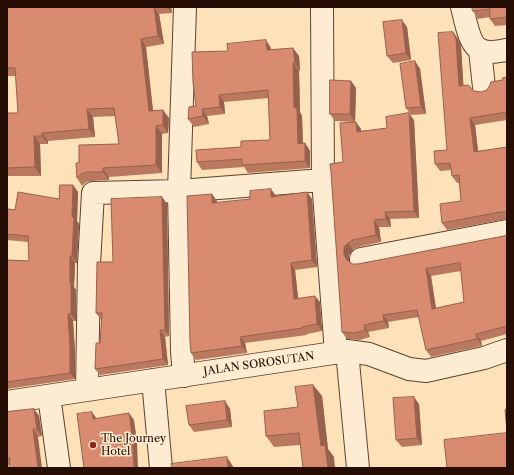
<!DOCTYPE html>
<style>
body{margin:0}
#map{position:relative;width:514px;height:475px;overflow:hidden;background:#fce1b9;font-family:"Libre Caslon Text",serif}
canvas{display:block}
.frame{position:absolute;inset:0;border:8px solid #270e04;pointer-events:none}
</style>
<div id="map">
<canvas width="514" height="475"></canvas>
<div class="frame"></div>
</div>
<script>
const ctx = document.querySelector('canvas').getContext('2d');
ctx.lineJoin = 'round';
function stroke(path, color, width, dash) { ctx.strokeStyle = color; ctx.lineWidth = width; ctx.lineCap = dash ? 'butt' : 'round'; ctx.setLineDash(dash || []); ctx.stroke(path); }
function paint(path, color) { ctx.fillStyle = color; ctx.fill(path, 'evenodd'); }
function write(font, color, halo, rows, align = 'center') {
  ctx.font = font + ' "Libre Caslon Text",serif'; ctx.lineWidth = 3; ctx.setLineDash([]); ctx.textBaseline = 'middle'; ctx.strokeStyle = halo; ctx.fillStyle = color; for (const [text, x, y, turn = 0] of rows) {
    ctx.save(); ctx.translate(x, y); ctx.rotate((+turn || 0) * Math.PI / 180); ctx.textAlign = isNaN(turn) ? turn : align; if (halo) ctx.strokeText(text, 0, 0); ctx.fillText(text, 0, 0); ctx.restore();
  }
}
const minor = new Path2D(`
 M322,7l1,173 13,173
 M462,7c3,11 7,39 19,43 8,4 18,1 26,0
 M480,50l4,37
 M361,259l146,-28
 M347,351l11,117
 M184,376l-2,-25 -3,-160 6,-184
 M153,380l8,88
 M87,390l2,-126 4,-71 86,-2 144,-11
 M49,396l10,72
 M7,402l340,-51 22,3 40,15 17,2 58,-13 23,-8`);
stroke(minor, '#5c4331', 24);
stroke(minor, '#fdecd2', 22);
paint(new Path2D(`
 M7,7h164l1,6 -13,1 5,30 -18,3 7,64 16,7 -1,15 -6,1v39l-53,4v3l-17,1 -6,1 -4,4 -5,-8 2,-15 40,-19 -4,-28 -22,1 2,20 -47,4v3h-8l1,32h-34v-63h11l-2,-37h-9z
 M507,7v18l-12,1 -5,-7v-2l-12,2 -5,-8z
 M407,27l4,33 -18,3 -6,-7z
 M453,32l5,7 3,7 2,39 11,6 7,1 6,-2 20,-13v43l-32,5 3,26 29,-4v72l-60,11 -5,-7 19,-22 -2,-18h-2l-5,-7 -1,-6 -11,1 -5,-7 12,-14z
 M271,48v2l28,6 1,15h-1l1,41 2,4 1,28 2,-1 5,8v17l-62,5 -4,-6 -42,3 -5,-8 44,-15 29,-7 -1,-42 -45,4 1,12 -18,2 2,8 -15,3 -6,-8 40,-68z
 M415,61l5,8 6,45 -15,1 -5,-7z
 M351,81l5,7 -1,34 6,7v2l26,-3 27,-8 5,98 -29,1 1,8h-12l2,15 -23,5 -5,3 -4,5v7l3,2h6l146,-28 3,-1v99l-26,7 1,5h-1l-50,11 -5,-7 -7,-33 -31,5 1,6 -21,4 2,5 -10,3 -13,-1 -5,-7 1,-170 11,-40 -19,-1 -5,-7zM461,271l3,31 -28,6 -5,-32z
 M73,185l5,7 -1,29 2,3 -2,39h-2l-1,24 2,3v31h-3l2,31v27l-68,10v-129l22,1 -1,-19 -21,-2v-31l8,1 44,-11z
 M276,196v1l36,2 5,68 -22,3 3,28 22,4 2,29 -15,3v1l-62,8 2,10 -51,7 -5,-7 26,-152v2z
 M162,197l5,7 2,132 -4,1 3,28 -68,10 -5,-6 5,-26 2,-23h-1l-5,-7 17,-51z
 M313,385l9,11 6,53 6,8 -34,-12 -26,2 -8,-11 32,-29z
 M225,401l5,8 2,18 -38,5 -5,-7z
 M419,404l3,41 -20,2 -6,-7z
 M34,409l5,7 3,20 -4,1 -29,28h-2v-53z`), '#ba785f');
paint(new Path2D(`
 M154,7l5,7 5,30 -6,-8z
 M167,7h4l1,6z
 M402,20l5,7 4,33 -5,-7z
 M453,32l5,7 3,7 3,47 -5,-7z
 M141,39l5,8 8,73 -5,-9z
 M266,40l5,8 1,10 -5,-8z
 M293,48l6,8 1,15 -5,-8z
 M415,61l5,8 6,45 -5,-7z
 M293,63l6,8 1,41 2,4 1,36 -5,-8 -4,-36z
 M351,81l5,7 -1,34 -5,-8z
 M219,95l5,7 1,12 -5,-7z
 M87,109l6,8 2,20 -6,-8z
 M202,109l5,7 2,8 -6,-8z
 M163,110l6,8 -1,15 -5,-8z
 M409,113l5,7 5,98 -5,-7z
 M470,118l5,7 4,34 -5,-7z
 M356,122l5,7 1,10 -5,-7z
 M156,126l6,8v39l-6,-8z
 M42,133l6,8v3l-6,-8z
 M34,136l6,8 1,32 -6,-9z
 M305,143l5,8v17l-5,-7z
 M103,168l6,9v3l-6,-8z
 M73,185l5,7 -1,29 2,3 -2,39 -5,-7v-39z
 M271,189l5,7v8l-5,-7z
 M307,192l5,7 5,68 -5,-7z
 M212,194l5,7v9l-5,-7z
 M162,197l5,7 2,132 -4,-6z
 M385,212l5,7 1,8 -5,-8z
 M374,220l5,7 2,15 -5,-7z
 M348,243l5,7 -4,5v7l-2,-2 -3,-5v-8z
 M70,256l5,7 -1,24 2,3v31l-5,-7 -1,-31z
 M291,263l4,7 4,36 -5,-7z
 M426,269l5,7 6,40 -5,-7z
 M315,296l5,6 2,29 -5,-7z
 M68,314l5,7 2,31v27l-5,-6z
 M383,315l5,7 1,6 -5,-7z
 M364,325l4,7 2,5 -5,-7z
 M160,330l5,7 3,28 -5,-6z
 M476,334l5,7 1,5 -5,-8z
 M240,337l5,6 2,10 -5,-7z
 M313,385l9,11 6,53 6,8 1,11h-7l-7,-22z
 M414,397l5,7 3,41 -5,-7z
 M225,401l5,8 2,18 -5,-7z
 M34,409l5,7 3,20 -5,-7z
 M92,412l5,7h-4z
 M129,413l5,7 3,21 1,27h-4z
 M33,429l5,8 4,31h-4z
 M227,457l7,11h-6z`), '#97614d');
const building = new Path2D(`
 M7,7h147l4,29 -17,3 8,72 14,-1v15l-7,1v39l-53,3v4h-16l-6,2 -4,4 -1,-15h3v-18l40,-1 -5,-36 -27,1 2,20 -47,4v3h-8l1,31 -28,1v-55h11l-3,-45h-8z
 M472,7h35v10l-17,2v-10l-17,2z
 M402,20l4,33 -19,3 -4,-34z
 M453,32l3,7 3,47 9,-1 6,6 7,1 6,-2 3,-5 1,-3 12,-2 -1,-2 5,-1v38v-3l-37,6 4,34 33,-5v66l-1,-1h-6l-58,11 -2,-19 21,-3 -2,-26 -7,1 -2,-13 -15,1 -1,-13 13,-1 -9,-117z
 M266,40l1,10 26,-2 2,15h-2l1,45h3l1,36 7,-1v18l-63,4v-6l-45,3 -1,-12 45,-3v-6l29,-1 -2,-50 -49,5 1,12 -18,2 1,7 -15,3 1,-12 7,-1 -3,-24 -1,-30 36,-1 -1,-7z
 M415,61l6,46 -15,1 -6,-44z
 M330,80l21,1 -1,33h-20z
 M409,113l5,98 -29,1 1,7 -12,1 2,15 -23,5 -5,3 -4,4v8l3,5 5,4h6l146,-28 3,-1v91l-31,8 1,4 -1,1 -50,11 -9,-40 -34,5 1,6 -20,4 1,5 -10,3 -13,-1 -11,-160 -1,-8 13,-2 -3,-39 16,-1 1,10 30,-4 -1,-11zM460,263l4,39 -32,7 -6,-40z
 M60,185h13l-1,32h2l-2,39h-2v27h1v31h-3l2,32v27l-63,9v-122l22,1 -1,-25 -21,-2v-25l8,1 3,-18 41,7z
 M271,189v8l36,-5 5,68 -21,3 3,36 21,-3 2,28 -15,3v1l-62,9 2,9 -51,7 -1,-11 -3,-146 25,-2v9l38,-4v-8z
 M162,197l3,133h-5l3,29 -68,10 1,-26h4l2,-30h-6l1,-51h16l-2,-63z
 M313,385l8,61 4,-1 3,23h-25l-4,-35 -33,3 -2,-25 34,-4 -3,-20z
 M414,397l3,41 -21,2 -3,-42z
 M225,401l2,19 -38,5 -3,-19z
 M34,409l3,20h-4l5,39h-29l1,-10h-3v-46z
 M507,409v23l-2,-22z
 M92,412l1,7 36,-6 3,21 2,34h-50l-7,-54z
 M507,433v35h-60l-3,-28z
 M227,457l1,11h-56l-1,-4z`);
paint(building, '#d88b6e');
stroke(building, '#97614d', 1);
for (const [x, y, r, color] of [
 [93,445,4,"#8f2418"]
]) { const dot = new Path2D(); dot.arc(x, y, r, 0, 2 * Math.PI); ctx.fillStyle = color; ctx.fill(dot); stroke(dot, '#fdecd2', 1.5); }
write('11px', '#270e04', '#fdecd2', [
 ["JALAN SOROSUTAN",259,364,-8]
]);
write('11px', '#270e04', '#fdecd2', [
 ["The Journey",101,439],
 ["Hotel",101,452]
], 'left');
</script>
